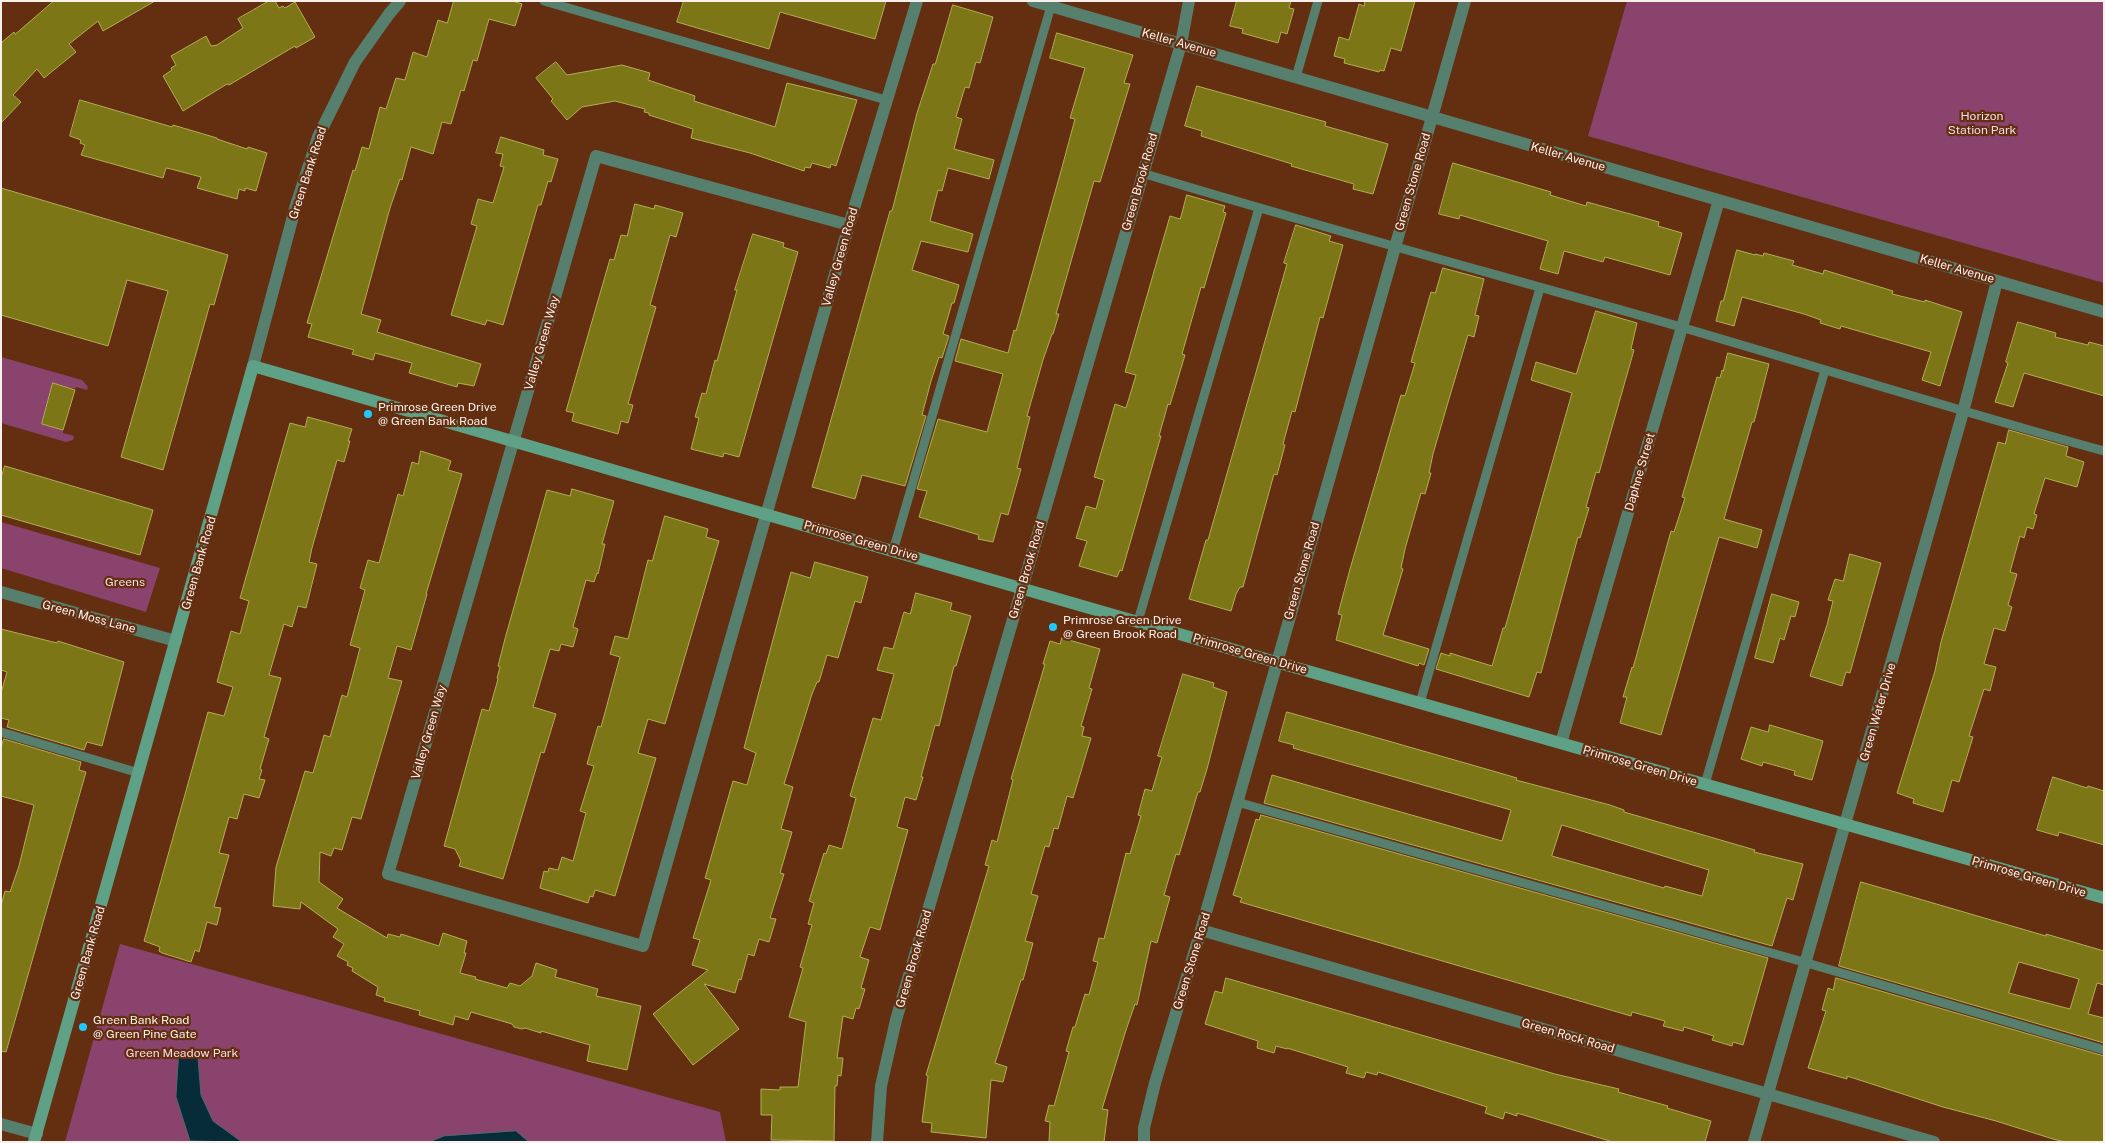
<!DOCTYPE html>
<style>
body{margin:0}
#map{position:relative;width:2105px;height:1143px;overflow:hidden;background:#642e11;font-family:"Public Sans",sans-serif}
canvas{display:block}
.frame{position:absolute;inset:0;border:2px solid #f9f0ec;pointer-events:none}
</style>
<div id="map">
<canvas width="2105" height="1143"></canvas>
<div class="frame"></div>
</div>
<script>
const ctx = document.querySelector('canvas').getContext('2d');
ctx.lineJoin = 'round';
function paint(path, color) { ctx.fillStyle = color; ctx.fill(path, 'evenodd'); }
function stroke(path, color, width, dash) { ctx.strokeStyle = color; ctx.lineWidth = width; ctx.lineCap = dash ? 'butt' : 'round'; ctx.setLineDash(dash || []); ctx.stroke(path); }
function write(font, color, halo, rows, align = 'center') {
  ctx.font = font + ' "Public Sans",sans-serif'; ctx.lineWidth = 4.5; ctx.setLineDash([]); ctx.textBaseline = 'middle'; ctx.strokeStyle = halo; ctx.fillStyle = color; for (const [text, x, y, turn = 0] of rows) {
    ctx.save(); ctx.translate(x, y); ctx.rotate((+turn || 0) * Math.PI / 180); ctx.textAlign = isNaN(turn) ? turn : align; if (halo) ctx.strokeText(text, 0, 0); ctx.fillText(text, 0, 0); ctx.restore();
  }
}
paint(new Path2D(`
 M1627,1h477v282l-516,-147z
 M1,357l81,23 6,7 -1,3 -11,-3 -1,2 -22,-5 -11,40 21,6v3l11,3 -1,4 -7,2 -65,-19z
 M1,522l159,46 -14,44 -145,-44z
 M120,944l600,168 6,30h-661z`), '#8a436d');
const water = new Path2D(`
 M179,1052l19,6 3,37 12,26 29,21 -52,-1 -14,-44z
 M516,1131l13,11h-100l15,-6z`);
paint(water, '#062c39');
stroke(water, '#4f676f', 1);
const building = new Path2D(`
 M54,1h101l-52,30 -5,-10 -29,23 7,8 -32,26 -7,-9 -24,26 8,7 -20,21v-80l13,-11 1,2z
 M269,1h6l4,7 4,-2 2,2 10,-6 20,35 -19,11 -1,-2 -66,39 -2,-1 -44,27 -20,-35 9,-6 -1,-2 5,-3 -5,-9 35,-20 5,10 6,-1 26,-17 -5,-9z
 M454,1h58l10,3 -7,22 -26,-7 -12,42 -4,-1 -9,31 -3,-1 -10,34 -9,-2 -9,32 -22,-7 -9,33 -2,-1 -10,29 -29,106 20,6 -4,12 104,32 -7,22 -16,-3 -1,4 -48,-14 3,-10 -37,-10 -2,7 -21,-6 2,-4 -46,-13 4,-13 -5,-1 46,-153 2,1 7,-24 7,2 11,-42 6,2 10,-31 9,2 8,-28 14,5 11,-37 9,3z
 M684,1h202l-11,38 -95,-27 -11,37 -92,-27z
 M1237,1h54l-2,7 5,1 -7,25 -6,-2 -3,11 -36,-10 1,-4 -13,-3z
 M1365,1h50l-14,50 -10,-3 -7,23 -4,-1 -1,2 -35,-9 1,-4 -11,-3 5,-19 10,3 10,-36 5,2z
 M953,5l40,12 -13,46 -4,-1 -7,26 -4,-1 -9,30 6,2 -8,30 40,11 -5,19 -41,-11 -6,23 -4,-1 -8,31 43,13 -5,18 -47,-11 -9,29 47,15 -5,18h-2l-9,31 6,2 -7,22 -3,-1 -8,24 -9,34 4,1 -21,70 -43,-11 -7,24 -43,-12 78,-276h2l25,-98 16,-49h2z
 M1057,33l76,22 -9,28 6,1 -30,98 -6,-1 -38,133h3l-6,20h-1l-9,26 -16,56 3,1 -13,51 4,1 -13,46 -7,-2 -8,29 -15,-3 1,-4 -60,-18 8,-26 -10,-2 21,-70 49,13 16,-58 -48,-13 6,-22 47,14 6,-23 2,1 45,-160 14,-52 -5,-1 15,-50 -35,-10z
 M556,62l11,13 55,-10 28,8 -2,7 47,16 -1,5 81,26 12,-44 70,17 -21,66 -5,-2 -1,4 -18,-5 -2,5 -5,-1 -1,4 -54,-18 -59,-15 2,-9 -44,-14v-2l-5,-1 1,-3 -30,-8 -33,6 -15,13 -16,-19 2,-2 -17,-21z
 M1197,86l129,36 -1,4 63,18 -15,50 -20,-5 1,-5 -63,-18 1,-2 -91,-28 1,-5 -17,-5z
 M80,100l92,27 1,-2 44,13v1l30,10 1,-2 19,6 -11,38 -11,-3v3l-6,-2 -2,10 -40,-11 4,-11 -30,-8 -5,-1 -3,10 -82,-23 4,-10 -5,-2 1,-3 -11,-4z
 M501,137l43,13 -1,5 15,4 -7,23 -3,-1 -7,24h-3l-35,120 -16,-5 -2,5 -34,-10 26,-89 -6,-2 7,-25 15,4 11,-36 -4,-1 3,-12 -7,-1z
 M1453,163l98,29 -1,3 36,11 1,-4 72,20 -1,4 24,7 -12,42 -65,-18 -2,5 -39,-11 -6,23 -18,-5 8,-28 -88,-26 -1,4 -20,-5z
 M1,188l227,67 -14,50 -4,-1 -47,166 -42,-13 47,-166 -41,-11 -19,66 -107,-31z
 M1187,195l38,11 -2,6 3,1 -22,75 -3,-1 -19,67 3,1 -15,50 -2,-1 -9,32h2l-39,135 -2,-1 -3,7 -38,-11 8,-25 -11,-3 10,-32 10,3 8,-29 -10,-3 21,-73 11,4 10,-33 -11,-3 45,-156 10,3z
 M635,204l19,5 1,-4 28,8 -7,24 -6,-2 -20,70 6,2 -28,97 5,1 -5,18 -7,-2 -3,13 -46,-13 2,-8 -8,-2 44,-152 4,1 7,-25 6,1z
 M1296,225l35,11 -2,5 14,4 -20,73 -3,-1 -25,95 -3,-1 -9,33 2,1 -8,30 -3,-1 -31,113h-3l-4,7 -5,17 -42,-12 17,-59h2l79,-276 -3,-1z
 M753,234l31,9 -1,4 15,5 -59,205 -15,-4 -1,4 -32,-8 8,-31 -4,-1 7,-24 4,1 9,-34 2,1 20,-71h-2z
 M1737,250l18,5v-1l8,2 1,-3 30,8 -2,4 31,9 1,-4 69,21 -1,3 33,8v-2l37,12 -22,74 -18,-6 9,-28 -90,-26 -1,3 -20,-6 1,-3 -17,-6 -62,-17 -8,29 -18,-5 5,-20h2z
 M1443,268l41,11 -9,36 4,1 -5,21 -6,-2 -19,64 -16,55 -4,19h2l-6,21 -4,-1 -16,56 -4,19 2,1 -20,66 46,14 -5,16 -5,-2 -1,3 -82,-26 6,-25 -4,-1 12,-45 51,-174 4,1 10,-33 -4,-1 20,-70 4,1z
 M1596,311l41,12 -6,26 3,1 -35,123 -3,-1 -10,35 3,1 -9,30 -2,-1 -37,136 -4,-1 -8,25 -93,-28 5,-16 9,3v-3l42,13 11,-38h2l67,-235 -41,-13 5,-18 40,12z
 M2018,322l38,11 -1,4 33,8 1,-3 15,4v50l-80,-23 -11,34 -18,-5 13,-39 -2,-1z
 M1728,353l41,11 -15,58h-2l-28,97 38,11 -5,18 -38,-11 -58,198 -41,-12 7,-26h-4l9,-30 1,1 38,-137 3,1 11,-34 -3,-1 35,-120 3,1 2,-8 1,1z
 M53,383l22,7 -12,40 -21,-6z
 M308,417l44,12 -4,12h2l-6,21 -7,-2 -25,88 -3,14 8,2 -11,44 -8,-2 -6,21 -8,-3 -15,51 12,3 -17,59 5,2 -9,30 2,1 -3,9 6,1 -6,18 -15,-4 -7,25 -8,-2 -10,36 10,2 -15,52 7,1 -4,17 -10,-3 -8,30 -4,-2 -4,12 -29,-9 -3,-2 1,-4 -16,-6 64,-229 16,4 9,-29 -16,-5 14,-51 9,3 9,-33 -9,-3 50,-175 15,4z
 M2009,430l59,17 -2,9 18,6 -7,25 -32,-9 -11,36 3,1 -4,14 -6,-2 -3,11 -4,-2 -10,36 7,2 -9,31 4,2 -7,24 -11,-3 -10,36 12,3 -6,24 -6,-2 -15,47 4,1 -14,45 -7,-2 -9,32 -30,-9 1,-4 -17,-6 38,-122 6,-29 57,-200 7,2z
 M421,451l25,8 5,2 -3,9 14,4 -36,120h1l-16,56 -14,-4 -9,32 14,3 -41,138 -9,-2 -10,33 -8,-2 -3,8 -11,-4 -1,30 24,17 -6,9 50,30 1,-4 12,3 1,-3 38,12 4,-13 24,8 -3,12h2l-6,20 16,4 -1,2 32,9 3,-5 10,3 12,-10 4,-13 21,7 -2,7 43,12 -2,7 45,10 -14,64 -40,-9 3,-16 -49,-14v2l-16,-5 -3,1 -8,-2 -2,-3 -41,-12 -3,8 -13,-4 -2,9 -34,-10 1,-4 -36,-10 1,-3 -9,-3 2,-8 -26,-16 1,-3 -6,-3 1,-3 -11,-6 7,-12 -11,-7 5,-8 -37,-27 -1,7 -27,-3 3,-39 29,-96 8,2 11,-38 6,2 12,-42 5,2 13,-49 -10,-3 15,-55 -5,-2 8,-28 11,3 19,-69 5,2 9,-34 6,2z
 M5,466l148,44 -13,45 -139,-40v-37z
 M572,489l42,12 -12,43h3l-7,30 -1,-1 -3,9 -8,-2 -13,47 5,2 -5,18 -12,-3 -2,7 -9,-2 -17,58 23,7 -12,39 -3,-1 -38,127 -44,-13 2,-5 -6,-12 -11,-3 38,-137 7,2 9,-32 -1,-1 3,-11 -2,-1 8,-31 41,-145 23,6z
 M665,516l43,13 -2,8 13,4 -54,183 -17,-5 -10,34 18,5 -41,138 -20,-6 -2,7 -3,-1 -2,7 -48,-15 4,-17 4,1 1,-4 9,2 4,-13 11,4 13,-48 -6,-2 14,-45 -7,-2 11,-38 3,1 19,-70 -10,-3 5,-18 13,3 20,-79 4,1z
 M1850,554l31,9 -31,110 -4,-1 -4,14 -32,-10 17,-51 6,-24 -5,-1 7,-21 8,2z
 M815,562l53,15 -7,26 -6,-2 -17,57 -11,-3 -8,27h-2l-5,12 -28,90 9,3 -12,42 11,3 -12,41 4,1 -14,44 6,1 -7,23 -10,-3 -5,17 -6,-2 -7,26 -2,-1 -4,14 -31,-9 35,45 -46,36 -40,-51 55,-44 -16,-5 8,-25 -7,-2 18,-58 -6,-2 28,-97 14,4 9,-32 -12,-5 47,-176 19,6z
 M916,593l36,10 -2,7 21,6 -15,50h-2l-15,60 -4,-1 -14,52h2l-7,23 -11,-3 -8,30 11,3 -28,100 -10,-3 -10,30 9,3 -8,28 4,1 -6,20 -3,-1 -3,11 -10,-3 -6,42h6l-2,18 -3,-1 -1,11h-2l-1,55 -63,-1 1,-25h-11v-26l19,1v-3h18l8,-65 -17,-5 14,-49 -3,-1 12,-42 -4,-1 6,-21 -5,-2 15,-48 2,1 3,-9 13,4 14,-51 -6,-2 23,-78 8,2 13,-46 -17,-4 7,-23 9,2 11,-37 6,2z
 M1772,594l27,8 -4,15 -4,-1 -7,24 -4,-2 -7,25 -18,-5z
 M1,629l56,14 1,-2 66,21 -22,84 -15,-4 -3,8 -77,-23 2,-7 -8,-2v-25l6,-21 -6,-2z
 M1062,638l38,11 -11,39 3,1 -11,37 3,1 -2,9 9,2 -18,60 -6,-2 -9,33 -4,-1 -5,19 -4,-1 -14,48 7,2 -13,45 8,2 -10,37h-2l-26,83 12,4 -4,15 -12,-2 -5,58 -55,-6 1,-9 -10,-1 6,-46 -2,-1 63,-209 -4,-1 7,-25 5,2 16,-62 -2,-1 34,-115h-2l7,-23 10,3z
 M1183,674l31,9 -1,4 14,5 -20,77 -7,23h-2l-19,63 -3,-1 -12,41 6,2 -13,46 -6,-2 -14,64 -2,-1 -9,26 -24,79 6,1 -4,32h-55l1,-20 -5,-1 4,-16 5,1 15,-54 -3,-1 7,-24h2l10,-33 4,1 9,-33 -5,-1 6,-23 5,1 22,-86 4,1 11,-38 -3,-1 7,-26 7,2 10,-34 -4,-1z
 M1287,712l206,59 24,7 -1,2 94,25 14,5v2l131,38 -1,2 49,12 -10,36 -6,-2 -15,48 -508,-143 8,-28 230,66 9,-31 -218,-62 1,-3 -15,-4zM1562,825l147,45 -7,26 -37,-10 -1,2 -112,-32z
 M1770,725l53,16 -11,39 -18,-5 1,-4 -32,-9 -1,4 -21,-7 10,-32 17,5z
 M4,739l77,23 -2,8 7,2 -80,280 -5,-1v-145l4,-15 5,1 9,-26 15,-61 -33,-9v-48z
 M2053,777l34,11 1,-2 16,5v54l-45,-13 -1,4 -21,-6z
 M1261,815l507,143 -25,87 -10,-3 -1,4 -20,-6 2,-4 -30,-9 -1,4 -20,-5 2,-5 -33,-9 -1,4 -391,-114 2,-4 -9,-3 23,-76 3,1z
 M1861,882l185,54v-2l58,17v34l-7,-2 -9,31 16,4v25l-265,-77zM2019,962l60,17 -9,30 -61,-16z
 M1226,978l329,96 64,15 -1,3 50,14 -1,2 44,13 -6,21h-92l-96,-29v3l-12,-4 -2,7 -18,-6 2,-6 -109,-35 -1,3 -11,-3 -2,6 -18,-5 2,-6 -61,-19v1l-11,-3 -2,7 -17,-5 1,-7 -53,-17 10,-33 7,2z
 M1836,978l268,78v86h-39l-12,-3 -57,-18 -53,-14 -96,-31v3l-39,-11 18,-57 -4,-1 6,-22 5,2z`);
paint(building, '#7c7617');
stroke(building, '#b2ad56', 1);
stroke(new Path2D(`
 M544,1l342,99
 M1296,77l22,-76
 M1142,173c180,55 361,103 542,155 140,41 279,84 420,123
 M893,551l158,-545
 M1138,621l121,-413
 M1420,703l120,-415
 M1,732l138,41
 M1705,784l120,-414
 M1237,802l570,161 297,87`), '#567f6d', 9);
stroke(new Path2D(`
 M1033,1l1071,311
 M849,225l-253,-69 -208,718 255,72 206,-721 68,-224
 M253,366l43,-161 22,-68 37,-75 34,-48 11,-13
 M1,592l175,49
 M1561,743l158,-543
 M1201,930l733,212
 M1,1124l36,10
 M877,1142l4,-56 15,-66 285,-976 8,-43
 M1144,1142v-14l11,-45 46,-153 264,-929
 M1754,1142l209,-730 34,-131`), '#567f6d', 12);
stroke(new Path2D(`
 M34,1142l219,-776 1023,296 828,236`), '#5ea186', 12);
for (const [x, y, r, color] of [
 [368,414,5,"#1fc9fd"],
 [1053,627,5,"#1fc9fd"],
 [83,1027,5,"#1fc9fd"]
]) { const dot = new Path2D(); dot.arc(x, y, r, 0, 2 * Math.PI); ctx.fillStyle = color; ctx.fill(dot); stroke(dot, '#642e11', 2); }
write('12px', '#f9f0ec', '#642e11', [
 ["Keller Avenue",1179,43,16],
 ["Keller Avenue",1568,157,16],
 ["Green Bank Road",308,173,-72],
 ["Green Brook Road",1140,182,-74],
 ["Green Stone Road",1413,182,-74],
 ["Valley Green Road",840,257,-74],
 ["Keller Avenue",1957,269,16],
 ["Valley Green Way",542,343,-74],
 ["Daphne Street",1640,472,-74],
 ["Primrose Green Drive",861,541,16],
 ["Green Bank Road",199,563,-74],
 ["Green Brook Road",1027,570,-74],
 ["Green Stone Road",1302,571,-74],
 ["Green Moss Lane",89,617,15],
 ["Primrose Green Drive",1250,654,16],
 ["Green Water Drive",1878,712,-74],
 ["Valley Green Way",429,732,-74],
 ["Primrose Green Drive",1640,766,16],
 ["Primrose Green Drive",2029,877,16],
 ["Green Bank Road",88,953,-74],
 ["Green Brook Road",914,959,-74],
 ["Green Stone Road",1192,961,-73],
 ["Green Rock Road",1568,1036,16]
]);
write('12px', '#f3dbe7', '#642e11', [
 ["Horizon",1982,116],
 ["Station Park",1982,130],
 ["Greens",125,582],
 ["Green Meadow Park",182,1053]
]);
write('12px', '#f9f0ec', '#642e11', [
 ["Primrose Green Drive",378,407],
 ["@ Green Bank Road",378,421],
 ["Primrose Green Drive",1063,620],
 ["@ Green Brook Road",1063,634],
 ["Green Bank Road",93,1020],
 ["@ Green Pine Gate",93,1034]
], 'left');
</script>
